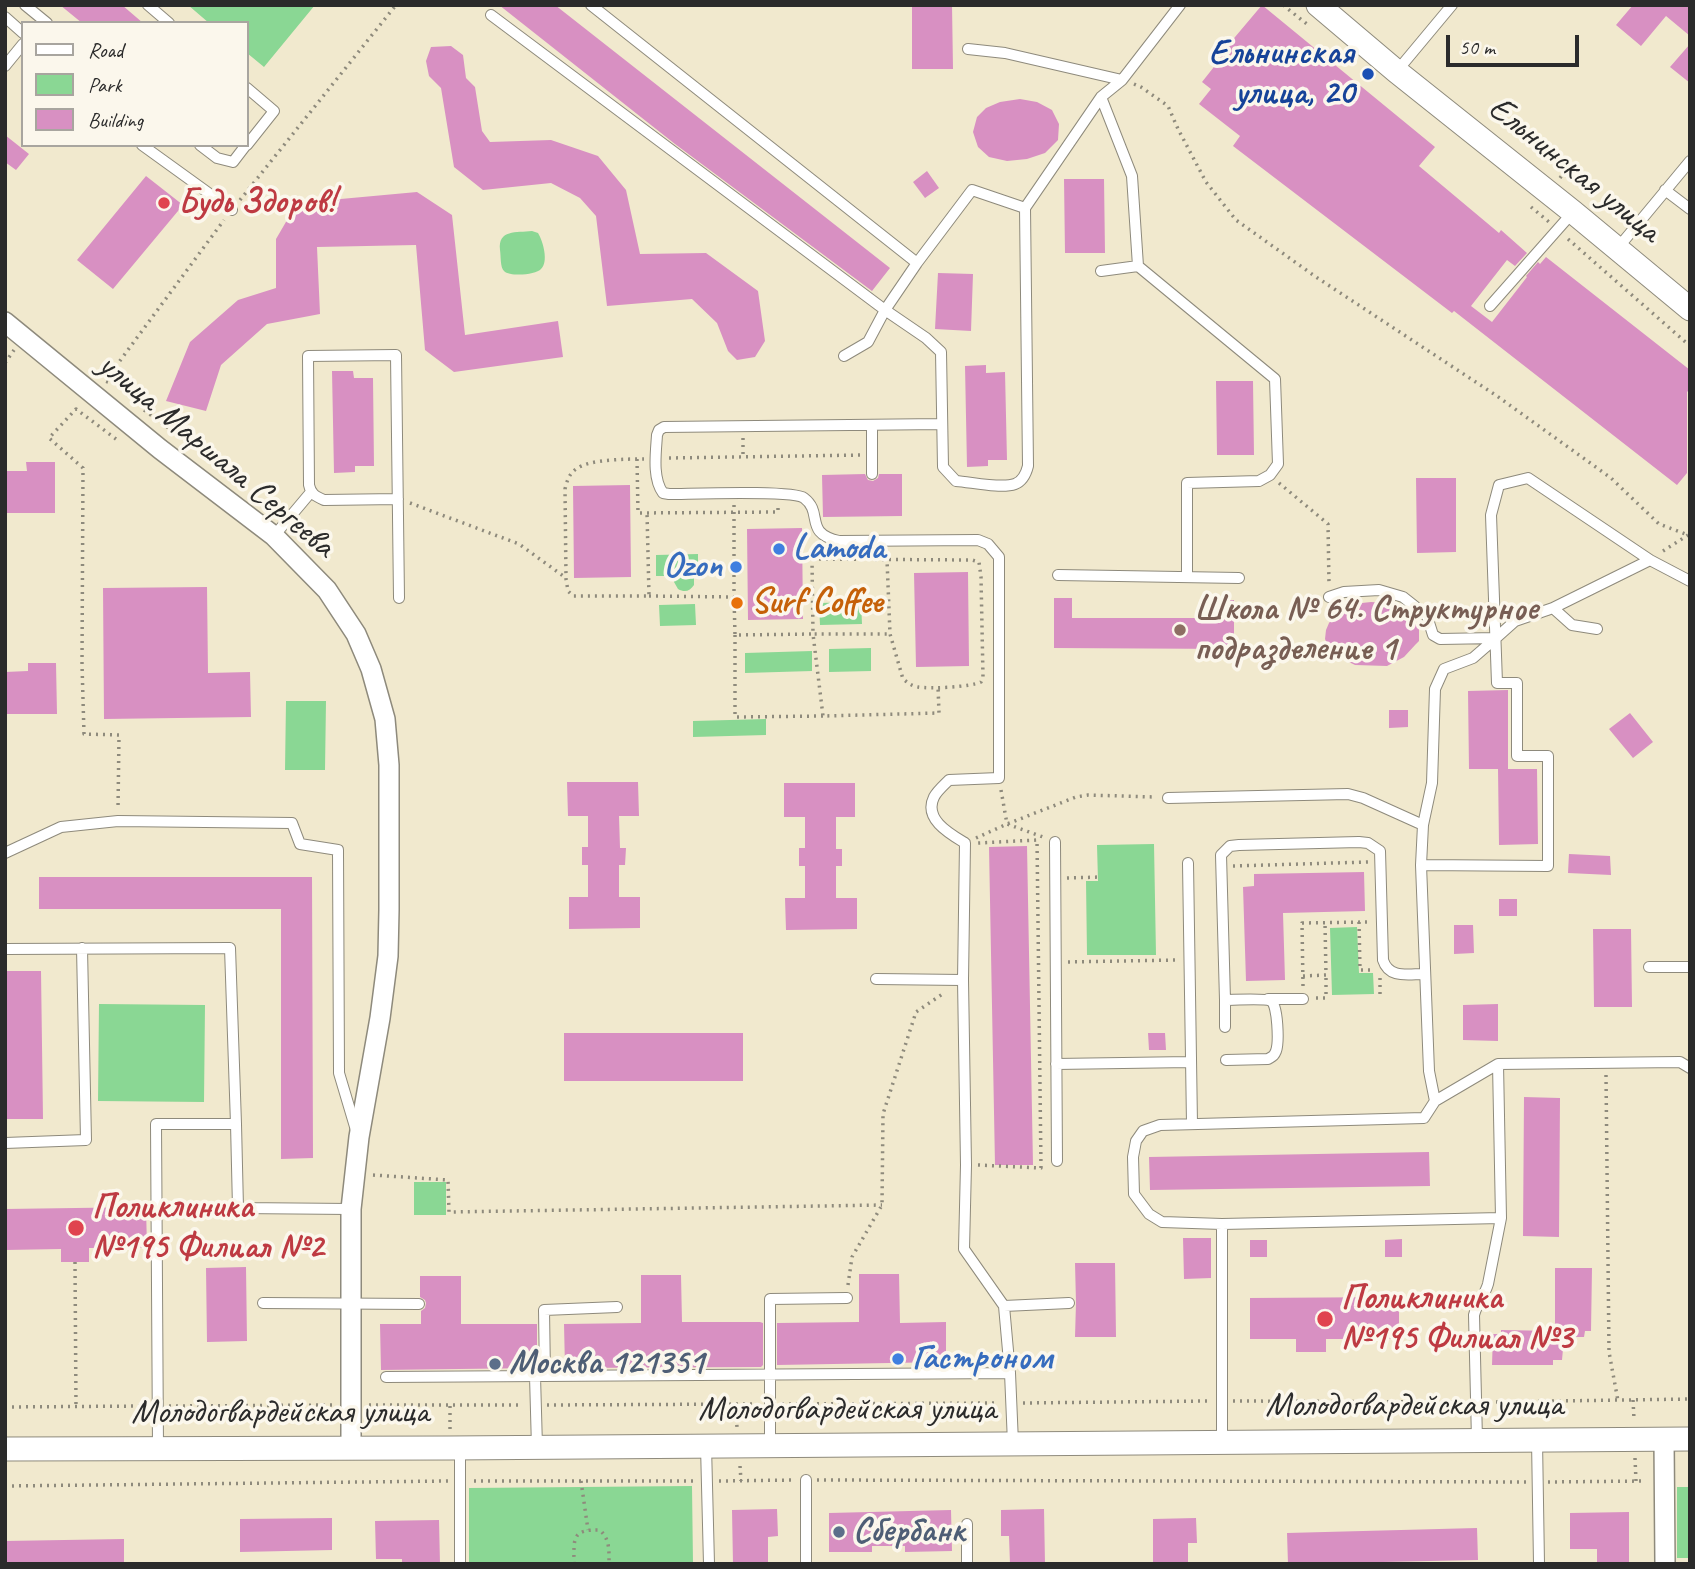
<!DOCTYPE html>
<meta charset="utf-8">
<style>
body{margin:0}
#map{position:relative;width:1695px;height:1569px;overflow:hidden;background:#f1e9ce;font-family:Caveat,sans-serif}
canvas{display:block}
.frame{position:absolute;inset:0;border:7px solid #2b2b2b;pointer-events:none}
.legend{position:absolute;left:21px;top:21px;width:228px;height:126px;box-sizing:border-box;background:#fbf7ec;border:2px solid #a8a59f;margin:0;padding:9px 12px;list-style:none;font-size:21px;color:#2b2b2b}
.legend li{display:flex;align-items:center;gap:14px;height:35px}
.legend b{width:35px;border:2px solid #a8a59f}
.scale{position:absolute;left:1446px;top:35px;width:133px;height:32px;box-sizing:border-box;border:4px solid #2b2b2b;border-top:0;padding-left:9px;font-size:21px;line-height:24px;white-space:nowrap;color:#2b2b2b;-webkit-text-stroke:5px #fbf7ec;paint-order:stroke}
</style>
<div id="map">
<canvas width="1695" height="1569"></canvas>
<div class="frame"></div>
<ul class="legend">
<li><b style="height:9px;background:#fff"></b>Road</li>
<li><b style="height:19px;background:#8ad794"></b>Park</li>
<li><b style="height:19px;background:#d890c2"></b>Building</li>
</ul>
<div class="scale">50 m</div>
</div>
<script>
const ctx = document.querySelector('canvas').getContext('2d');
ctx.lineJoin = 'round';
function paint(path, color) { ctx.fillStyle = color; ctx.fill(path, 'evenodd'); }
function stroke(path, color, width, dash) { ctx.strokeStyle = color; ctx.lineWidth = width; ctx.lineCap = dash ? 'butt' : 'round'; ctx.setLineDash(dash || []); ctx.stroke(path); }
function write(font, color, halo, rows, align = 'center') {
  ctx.font = font + ' Caveat,sans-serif'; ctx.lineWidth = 7; ctx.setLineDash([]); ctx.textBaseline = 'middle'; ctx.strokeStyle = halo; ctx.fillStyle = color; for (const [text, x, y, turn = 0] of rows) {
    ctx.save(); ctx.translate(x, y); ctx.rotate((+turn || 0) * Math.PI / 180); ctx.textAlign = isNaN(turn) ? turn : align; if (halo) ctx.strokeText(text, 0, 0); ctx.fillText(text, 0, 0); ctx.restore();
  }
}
paint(new Path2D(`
 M188,5h127l-51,62 -17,-14v-30h-38z
 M532,231l6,2c5,8 11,29 3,36 -5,6 -31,8 -37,2 -4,-4 -3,-15 -4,-21 -2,-21 16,-17 32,-19z
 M698,554v21h-4v10c-4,6 -9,8 -16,4l-4,-7 1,-6h-19v-21z
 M861,602l1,22 -42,1 -1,-22z
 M695,604l1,21 -36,1 -1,-21z
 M871,648v23l-42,1v-23z
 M812,651v20l-67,2v-20z
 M286,701h40l-1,69h-40z
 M766,719v16l-73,2v-16z
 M1154,844l2,111h-69l-1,-74h12l-1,-36z
 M1357,927l2,46h14l1,21 -42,1 -2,-67z
 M99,1004l106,1 -1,97 -106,-1z
 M414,1182h32v33h-32z
 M692,1486l1,78h-224v-76z
 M1677,1487h13v71h-13z`), '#8ad794');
paint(new Path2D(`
 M60,5h62l21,18h-61z
 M499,5h56l335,263 -18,23 -197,-147z
 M912,5h40l1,64h-41z
 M1262,5l173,142 -16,19 80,67 2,-3 26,23 -12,13 -8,-6 -36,46 21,16 35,-45 -1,-1 12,-14 2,2 6,-7 144,113v24l-3,-3v82l-10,12 -223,-174 -2,2 -219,-167 7,-10 -41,-32 12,-15 -9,-7 19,-24 -2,-2z
 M1633,5h57v31l-24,-20 -25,30 -25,-21z
 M1690,44v39l-20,-16z
 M451,46l12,9 3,23 9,9 7,44 8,11 61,-2 47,16 28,34 14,64 66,-1 52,38 7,50 -10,16 -18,3 -9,-9 -11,-28 -25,-24 -85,7 -11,-90 -16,-18 -29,-15 -68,7 -29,-23 -13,-79 -12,-12 -3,-15 5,-14z
 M1020,99l17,3 15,8 7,14 -1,16 -13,13 -18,6 -20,2 -18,-4 -11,-10 -5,-15 4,-15 9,-9 14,-6z
 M5,135l24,19 -13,16 -11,-8z
 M927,171l12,17 -14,10 -12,-16z
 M146,176l37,29 -70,84 -36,-29z
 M1064,179h40l1,74h-40z
 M417,192l35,23 13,120 93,-14 5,36 -109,15 -29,-22 -9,-105 -99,2 3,67 -53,10 -46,41 -15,46 -40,-10 24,-59 48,-42 38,-12v-49l21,-36z
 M938,273l35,1 -2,57 -36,-2z
 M986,365v8l19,-1 2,88h-19v6l-21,1 -2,-101z
 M332,371h21l1,7h19l1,88h-19v6l-21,1z
 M1216,381h37l1,74h-37z
 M26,462h29v51h-50v-42h22z
 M865,474l3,6 5,1 5,-3 1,-4h23v42l-79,1 -1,-42z
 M1416,478h40v74l-39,1z
 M630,485l1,92 -57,1 -1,-92z
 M802,528l1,91 -55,1 -1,-91z
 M968,572l1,94 -53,1 -2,-94z
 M207,587l1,86 42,-1 1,45 -147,2 -1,-131z
 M1054,598h18v20h144v-18h18v49l-180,-1z
 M1371,602l18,1 15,7 15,18v13l-3,3 -12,13 -17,9 -32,-1 -16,-8 -10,-9 -4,-9 1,-9 3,-7 8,-10 16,-9z
 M28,663h28l1,51h-52v-42l23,-1z
 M1508,690v79h29l1,75 -39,1 -1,-76h-29l-1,-78z
 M1389,710h19v17l-19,1z
 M1630,713l23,29 -20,16 -24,-29z
 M567,782h71l1,34h-20l1,32h6l-1,17h-6v32h21v31l-71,1v-32h19v-32h-6v-18h6v-31h-20z
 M784,783h71v34h-19v32h6v17h-6v32h21v31l-71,1 -1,-32h20v-32h-6v-18h6v-31h-21z
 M1027,846l6,319h-38l-6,-318z
 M1569,854l41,2 1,19 -43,-2z
 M1364,872l1,39 -82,2 2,67 -39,1 -3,-94 11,-1v-12z
 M39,877h273l1,281 -32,1v-250h-242z
 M1499,899h18v17h-18z
 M1454,925h19l1,28 -20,1z
 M1593,929h38l1,78h-38z
 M5,971h36l2,148h-38z
 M1498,1004v37l-35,-1v-35z
 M564,1033h179v48h-179z
 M1148,1033h17l1,17h-17z
 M1524,1097l36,1 -1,139 -36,-1z
 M1429,1152l1,34 -280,4 -1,-33z
 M146,1207l1,41h-58v14h-28v-13l-56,1v-41z
 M1183,1238h28v40l-27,1z
 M1402,1239v18h-17v-17z
 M1250,1240h17v17h-17z
 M1075,1263h40l1,74h-41l1,-34z
 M246,1267l1,74 -40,1 -1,-74z
 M1555,1268h37l-1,63h-6l-1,6h-11l-10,12 -1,11h-9v5h-61l1,-31h8v-4l54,1z
 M859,1274h40l1,49 46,-1v40l-169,3v-42l82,-1z
 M641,1275h40l1,47h78l3,1v42l-2,2 -196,1 -1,-44 77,-1z
 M420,1276h41v48h76v44l-156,2 -1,-46h41v-13l4,-3 1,-5 -1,-3 -5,-3z
 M1399,1297v42h-73v13h-30v-13h-46v-41z
 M777,1509l1,27 -10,1v27h-35l-1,-54z
 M1044,1509l1,55h-35l-1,-28h-8v-26z
 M951,1510l1,41 -47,1v-6h-33v6h-43v-39z
 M1629,1512v52h-32v-15h-27v-36z
 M332,1518v32l-92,2v-33z
 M1196,1518l1,25h-9v21h-35v-45z
 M439,1520l1,44h-38v-5h-26l-1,-38z
 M1477,1528l1,32 -190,4 -1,-31z
 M124,1539v25h-119v-23z`), '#d890c2');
const service = new Path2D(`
 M25,5l22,18
 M148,5l21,18
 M591,5l326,258
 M491,15l394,295 32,-47 55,-73 53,18 76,-111 21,-17 58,-75
 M5,17l18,16
 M968,49l37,4 117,27
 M5,66l18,-22
 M1397,71l55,-66
 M247,88l27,23 -27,34
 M1101,97l31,79 6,90 137,113 3,85 -8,11 -11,6 -72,2v94
 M142,145l90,65
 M200,145l17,13 16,4 13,-17
 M1665,190l25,19
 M1617,249l73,-88
 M1101,271l37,-5
 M1490,306l83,-94
 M844,356l24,-14 17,-32 41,28 15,14 2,115 13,14c15,1 45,8 59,3 8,-3 11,-10 13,-18l-3,-258
 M942,424l-278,3 -5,3 -2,5c-1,17 -5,43 6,58l6,1c21,0 124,-4 135,4 20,15 -1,35 35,43l139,-1 10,4 11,13v221l-50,2c-5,5 -12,11 -15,17 -11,22 16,37 31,46l-2,137 3,185 -2,84 40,57 6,67 3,70
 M872,425v49
 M398,499l-74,1c-9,-4 -13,-6 -15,-15l-1,-129 88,-1 3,243
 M274,536l37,-44
 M1058,575l181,3
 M1329,597l15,-5 35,-2 24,7 24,19 6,19 7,4 56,-1 19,-17 38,-13 97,-48
 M1553,608l19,17 25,4
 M1168,798l180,-4 15,4 60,27
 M1055,842l2,319
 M5,853l56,-26 57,-6 174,2 8,21 38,6 1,223 17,57
 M1188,863l4,261
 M1421,865l127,1v-110h-31v-73h-20l-6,-168 8,-30 29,-7 122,82 40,21
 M5,949l225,-1 6,176
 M1649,967h41
 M876,979l87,1
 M1268,999h35
 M1225,1000v27
 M1226,1060l42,-1c5,-3 6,-3 8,-8 3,-8 2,-46 -5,-50 -6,-3 -38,-1 -46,-1l-4,-145 9,-9 9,-1 120,-3 9,1 12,8 3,109c6,19 25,14 41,14
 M1056,1064l134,-2
 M1435,1101l-6,-30 -8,-206 2,-40 9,-42 3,-94 9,-20 29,-11 23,-20
 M5,1143l81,-3 -4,-192
 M1501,1218l-279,6 -60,-2 -13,-8 -15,-20 -1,-37 3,-16 7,-10 17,-6 264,-7 11,-17 63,-37 182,-2 10,6
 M1222,1224v218
 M263,1303l156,1
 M1004,1306l65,-3
 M545,1375l-1,-65 73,-3
 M535,1376l2,71
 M386,1377l624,-4
 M1477,1440l-3,-125c3,-12 11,-20 14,-31l13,-66 -3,-154
 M1537,1440l2,124
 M770,1445v-146l77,-1
 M706,1446l3,118
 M158,1448l-2,-324h80l2,84 113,1
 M460,1448v116
 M806,1480v84
 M967,1564v-40`);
const minor = new Path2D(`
 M5,322l155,127 114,87 53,54 29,44 15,35 14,50 4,46v145l-1,46 -8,62 -21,119 -8,72v239
 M1664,1439l1,125`);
const tertiary = new Path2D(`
 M1318,5l78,66 177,141 117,97
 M5,1449l445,-1 1240,-9`);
stroke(service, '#8e8a7c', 12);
stroke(minor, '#8e8a7c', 22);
stroke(tertiary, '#8e8a7c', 25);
stroke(new Path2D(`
 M1283,5l25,20
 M1134,84l7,3 27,19 10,23 28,53 30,38 80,57 181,119 114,82 48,46 29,11 2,-1
 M1560,178l9,-12
 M240,200l156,-195
 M1531,207l18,15
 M1568,239l122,107
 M5,363l9,-13
 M108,382l-3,-1 119,-161
 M144,410l31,23 -2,2
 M743,438v19
 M116,439l-40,-30 -27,29 34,30 -1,196 2,70 35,1 -1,74
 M669,458l192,-3
 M637,459l1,54 140,-1v-6
 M644,459c-17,0 -55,0 -68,10 -7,5 -9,12 -11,20l1,90 2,12 5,5h76l-2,-83
 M1279,483l49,41 1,61
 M410,503l109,41 47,34
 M815,545l-3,14 1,75h77
 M1663,551l25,-16
 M812,559l160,1 7,2 2,15 2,100 -2,5c-11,5 -50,7 -63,5 -6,-1 -10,-4 -15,-8l-13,-45 -3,-74 -1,-7
 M649,596l85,1v-92
 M734,597l1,38 78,-1 10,82 116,-3 -1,-27
 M735,635v82l88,-1
 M1001,790l6,34 36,13
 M976,838l31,-14 69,-27 12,-2 67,2
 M1233,866l135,-4
 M1067,878l34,-1
 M1359,922l1,48h13
 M1068,962l108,-2
 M1303,976l23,-1 -1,-52
 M1380,978v21
 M1303,986l-1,-63 66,-1
 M1316,998h10v-23
 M1606,1075l3,277 9,49
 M978,1165l63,3 -4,-328 -59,3
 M373,1175l75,5 1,32 433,-7
 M75,1262l1,145
 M848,1285l4,-28 30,-52 1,-91 33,-102 28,-19
 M1633,1400l1,19
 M1233,1401l231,1
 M1489,1402l201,-3
 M1023,1403l185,-2
 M735,1404l2,23
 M782,1404l216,-1
 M369,1405h153
 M547,1405l210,-1
 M169,1406l164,-1
 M450,1406v24
 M5,1407l139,-1
 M1635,1458l1,23
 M740,1466l1,15
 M817,1480l710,2
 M474,1481h220
 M581,1481l7,49
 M719,1481l76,-1
 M1548,1482l98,-1
 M5,1486l444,-5
 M574,1564c0,-25 -3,-35 26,-34 10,10 9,20 9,34`), '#8e8a7c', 3.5, [2, 5]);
stroke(service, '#fff', 10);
stroke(minor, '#fff', 19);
stroke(tertiary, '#fff', 23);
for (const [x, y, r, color] of [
 [1368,74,7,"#1a4fb4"],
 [164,203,7,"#e0444e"],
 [779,549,7,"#3f7fe0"],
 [736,567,7,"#3f7fe0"],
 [737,603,7,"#e8710a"],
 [1180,630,7,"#8d6e63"],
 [76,1228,9,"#e0444e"],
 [1325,1319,9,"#e0444e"],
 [898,1359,7,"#3f7fe0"],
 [495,1364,7,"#5c6f8a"],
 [839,1532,7,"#5c6f8a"]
]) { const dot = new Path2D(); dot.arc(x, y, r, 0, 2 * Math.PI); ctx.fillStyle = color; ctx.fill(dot); stroke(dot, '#fbf7ec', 2.5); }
write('bold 35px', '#164399', '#fbf7ec', [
 ["Ельнинская",1354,54],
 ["улица, 20",1354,94]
], 'right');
write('35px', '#2b2b2b', '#fbf7ec', [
 ["Ельнинская улица",1574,170,39],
 ["улица Маршала Сергеева",216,456,40],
 ["Молодогвардейская улица",1414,1406],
 ["Молодогвардейская улица",847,1410],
 ["Молодогвардейская улица",280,1413]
]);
write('bold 35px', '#be3a42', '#fbf7ec', [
 ["Будь Здоров!",178,203],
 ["Поликлиника",92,1208],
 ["№195 Филиал №2",92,1248],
 ["Поликлиника",1341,1299],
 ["№195 Филиал №3",1341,1339]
], 'left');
write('bold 35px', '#366cbe', '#fbf7ec', [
 ["Lamoda",793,549],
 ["Ozon",722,567,"right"],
 ["Гастроном",912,1359]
], 'left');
write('bold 35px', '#c56008', '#fbf7ec', [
 ["Surf Coffee",751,603]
], 'left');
write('bold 35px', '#785e54', '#fbf7ec', [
 ["Школа № 64. Структурное",1194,610],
 ["подразделение 1",1194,650]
], 'left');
write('bold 35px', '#4e5e75', '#fbf7ec', [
 ["Москва 121351",509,1364],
 ["Сбербанк",853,1532]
], 'left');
</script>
